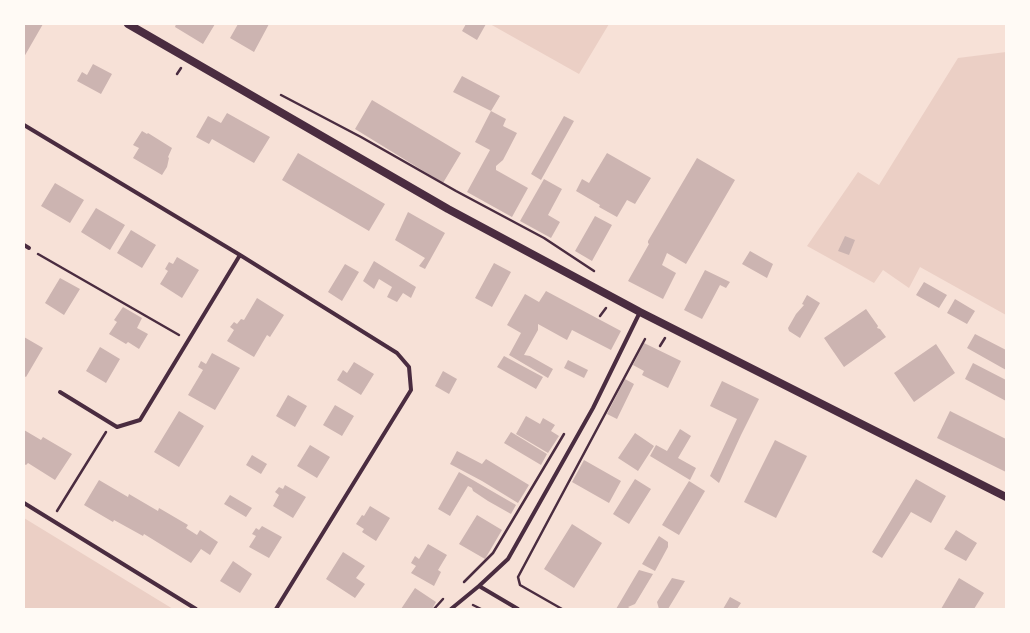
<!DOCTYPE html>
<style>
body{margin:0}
#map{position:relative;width:1030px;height:633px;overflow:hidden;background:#f7e1d7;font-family:"PT Sans Narrow",sans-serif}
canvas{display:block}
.frame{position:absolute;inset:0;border:25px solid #fffaf5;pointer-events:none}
</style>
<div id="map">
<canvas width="1030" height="633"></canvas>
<div class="frame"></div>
</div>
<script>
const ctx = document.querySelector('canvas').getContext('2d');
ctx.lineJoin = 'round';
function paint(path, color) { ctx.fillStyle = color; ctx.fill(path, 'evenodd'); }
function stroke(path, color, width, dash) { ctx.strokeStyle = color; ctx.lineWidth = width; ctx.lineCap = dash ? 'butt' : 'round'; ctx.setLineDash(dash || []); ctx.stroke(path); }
paint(new Path2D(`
 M490,24h119l-30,50z
 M1006,52v263l-86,-48 -11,21 -26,-18 -9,13 -67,-37 51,-74 21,13 79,-127z
 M24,518l149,91h-149z`), '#ebcfc5');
paint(new Path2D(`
 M24,24h19l-19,33z
 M176,24h39l-12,20 -28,-17z
 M238,24h31l-15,28 -24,-14z
 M466,24h20l-9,16 -15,-9z
 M93,64l19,10 -11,20 -24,-13 5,-9 5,3z
 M462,76l38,20 -9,15 -38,-19z
 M372,100l89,53 -18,30 -88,-54z
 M491,111l15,8 -3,7 14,7 -14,27 -7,6v4l32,18 -16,29 -45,-25 23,-42 -15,-8z
 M227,113l43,24 -16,26 -42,-24 -3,5 -13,-7 12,-21 13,7z
 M564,116l10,5 -33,59 -10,-6z
 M142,131l5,3 1,-1 24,15 -4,9 1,1 -2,9 -5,8 -29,-17 6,-10 -6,-3z
 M298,153l87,51 -16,27 -87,-51z
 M607,153l44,25 -16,26 -8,-4 -10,17 -18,-10 1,-2 -24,-14 6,-12 7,4z
 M697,158l38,22 -49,84 -19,-11 -5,12 14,8 -13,26 -35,-18 21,-37 -1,-1v-2z
 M544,179l18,10 -14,26 12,7 -9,16 -31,-17z
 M55,183l29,17 -14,23 -29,-17z
 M96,208l29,17 -15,25 -29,-18z
 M408,212l37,21 -20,36 -6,-3 6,-8 -30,-18z
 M595,216l17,9 -20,36 -17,-10z
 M131,230l25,15 -14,23 -25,-15z
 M845,236l10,4 -6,15 -11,-4z
 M750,251l23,13 -6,14 -25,-14z
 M177,257l22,13 -17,28 -22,-14 8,-13 -3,-2 4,-7 4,2z
 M374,261l42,26 -5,11 -8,-5 -6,9 -10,-5 5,-10 -13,-8 -5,10 -11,-8z
 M494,263l17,9 -19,35 -17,-9z
 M345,264l14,8 -17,29 -14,-9z
 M705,270l25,12 -4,6 -6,-3 -18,34 -18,-9z
 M60,278l20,11 -16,26 -19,-12z
 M924,282l23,13 -8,13 -23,-13z
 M546,291l75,40 -10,19 -39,-20 -5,10 -29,-16v6l-14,25 6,1 23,13 -5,9 -39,-23 12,-22 -14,-8 18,-31 14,8z
 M807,295l13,8 -20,35 -11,-7 -1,-3 8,-14 8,-9 -2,-1z
 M257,298l27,17 -14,22 -3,-2 -13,22 -27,-16 7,-11 -4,-3 4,-5 3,2 4,-5 3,1z
 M955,299l20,12 -8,13 -20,-11z
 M123,307l19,11 -5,10 11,6 -9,15 -11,-7 -2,2 -17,-10 8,-12 -3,-2z
 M866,309l12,17 -1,2 3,1 6,8 -42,30 -20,-29z
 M975,334l31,16v20l-39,-22z
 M24,337l19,11 -17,29 -2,-1z
 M644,343l37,18 -13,27 -26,-13 2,-4 -11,-6z
 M936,344l19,29 -41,29 -20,-29z
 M100,347l20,12 -14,24 -20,-12z
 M212,353l28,15 -25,42 -27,-15 15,-25 -5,-3 3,-6 5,3z
 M504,356l39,21 -7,12 -39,-22z
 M568,360l20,10 -4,8 -20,-10z
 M354,362l20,12 -13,21 -24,-15 6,-10 4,3z
 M973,363l33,17v21l-41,-22z
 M443,371l14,8 -8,15 -14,-8z
 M625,379l9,5 -17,35 -10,-5z
 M722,381l37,18 -18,36 -22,48 -9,-7 27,-57 -27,-13z
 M288,395l19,11 -12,21 -19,-11z
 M335,405l19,11 -12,20 -19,-11z
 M179,411l25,15 -25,41 -25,-15z
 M950,411l56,28v33l-69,-34z
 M526,416l14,8 3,-6 12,7 -4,6 8,5 -11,17 -32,-19z
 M680,429l11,7 -13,22 18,10 -6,12 -40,-24 6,-11 11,6z
 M24,430l17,10 2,-3 29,17 -17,26 -27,-17 -2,2 -2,-1z
 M511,432l36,22 -6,11 -37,-22z
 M635,433l19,13 -16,25 -20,-13z
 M775,440l32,16 -31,62 -32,-16z
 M310,445l20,12 -13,21 -20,-12z
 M457,451l25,13 4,-5 43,26 -11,18 -36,-22 -32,-17z
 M252,455l15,9 -6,10 -15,-9z
 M584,460l37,21 -12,22 -37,-21z
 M459,472l57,33 -5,9 -23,-13 -15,-10 -1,-3 -4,-2 -18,30 -12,-7z
 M635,479l16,10 -22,35 -16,-10z
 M916,479l30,17 -15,27 -20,-11 -29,46 -10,-6z
 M99,480l29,17 1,-3 29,17 1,-3 29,17 -2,3 11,7 3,-5 18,12 -8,13 -9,-6 -10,14 -47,-29 -1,2 -29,-16 -1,2 -29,-17z
 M689,481l16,10 -26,44 -17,-10z
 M285,485l21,12 -13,21 -20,-12 6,-11 -4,-3 4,-5 4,2z
 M230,495l22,13 -6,9 -22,-13z
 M370,506l20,12 -14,23 -14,-9 2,-3 -8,-5 6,-9 2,1z
 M477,515l25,15 -17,29 -26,-15z
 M572,524l30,19 -28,45 -30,-19z
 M262,526l20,11 -13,21 -20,-11 7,-11 -4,-2 4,-6 3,2z
 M956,530l21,13 -11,18 -22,-12z
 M659,536l9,6v5l-13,24 -13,-7z
 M428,544l19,11 -9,15 3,2 -7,14 -23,-13 5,-7 -5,-3 4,-7 4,3z
 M343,552l22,14 -9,12 9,6 -10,14 -29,-19z
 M233,561l19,13 -12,19 -20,-12z
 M639,570l14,4 -18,30 -7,3 3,2h-15z
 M672,578l13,3 -17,28h-9l-2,-7z
 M959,578l25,15 -10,16h-33z
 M415,588l21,14 -4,7h-31z
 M730,597l11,6 -4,6h-14z`), '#ccb4b1');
stroke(new Path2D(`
 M177,74l4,-6
 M281,95l80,42 95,54 88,47 50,33
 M38,254l141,81
 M600,316l6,-8
 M660,346l5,-8
 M57,511l49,-79
 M464,582l29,-29 71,-119
 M473,605l8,4
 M434,609l9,-10
 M562,609l-42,-24 -2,-8 127,-238`), '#4a2c40', 2.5);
stroke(new Path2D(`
 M24,125l216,130 157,98 12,14 2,23 -135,219
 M24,245l5,3
 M60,392l57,35 23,-7 100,-165
 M24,503l172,106
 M479,586l39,23
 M451,609l28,-23 29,-27 85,-151 47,-96`), '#4a2c40', 4);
stroke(new Path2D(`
 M128,24l320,185 192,103 366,185`), '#4a2c40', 8);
</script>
